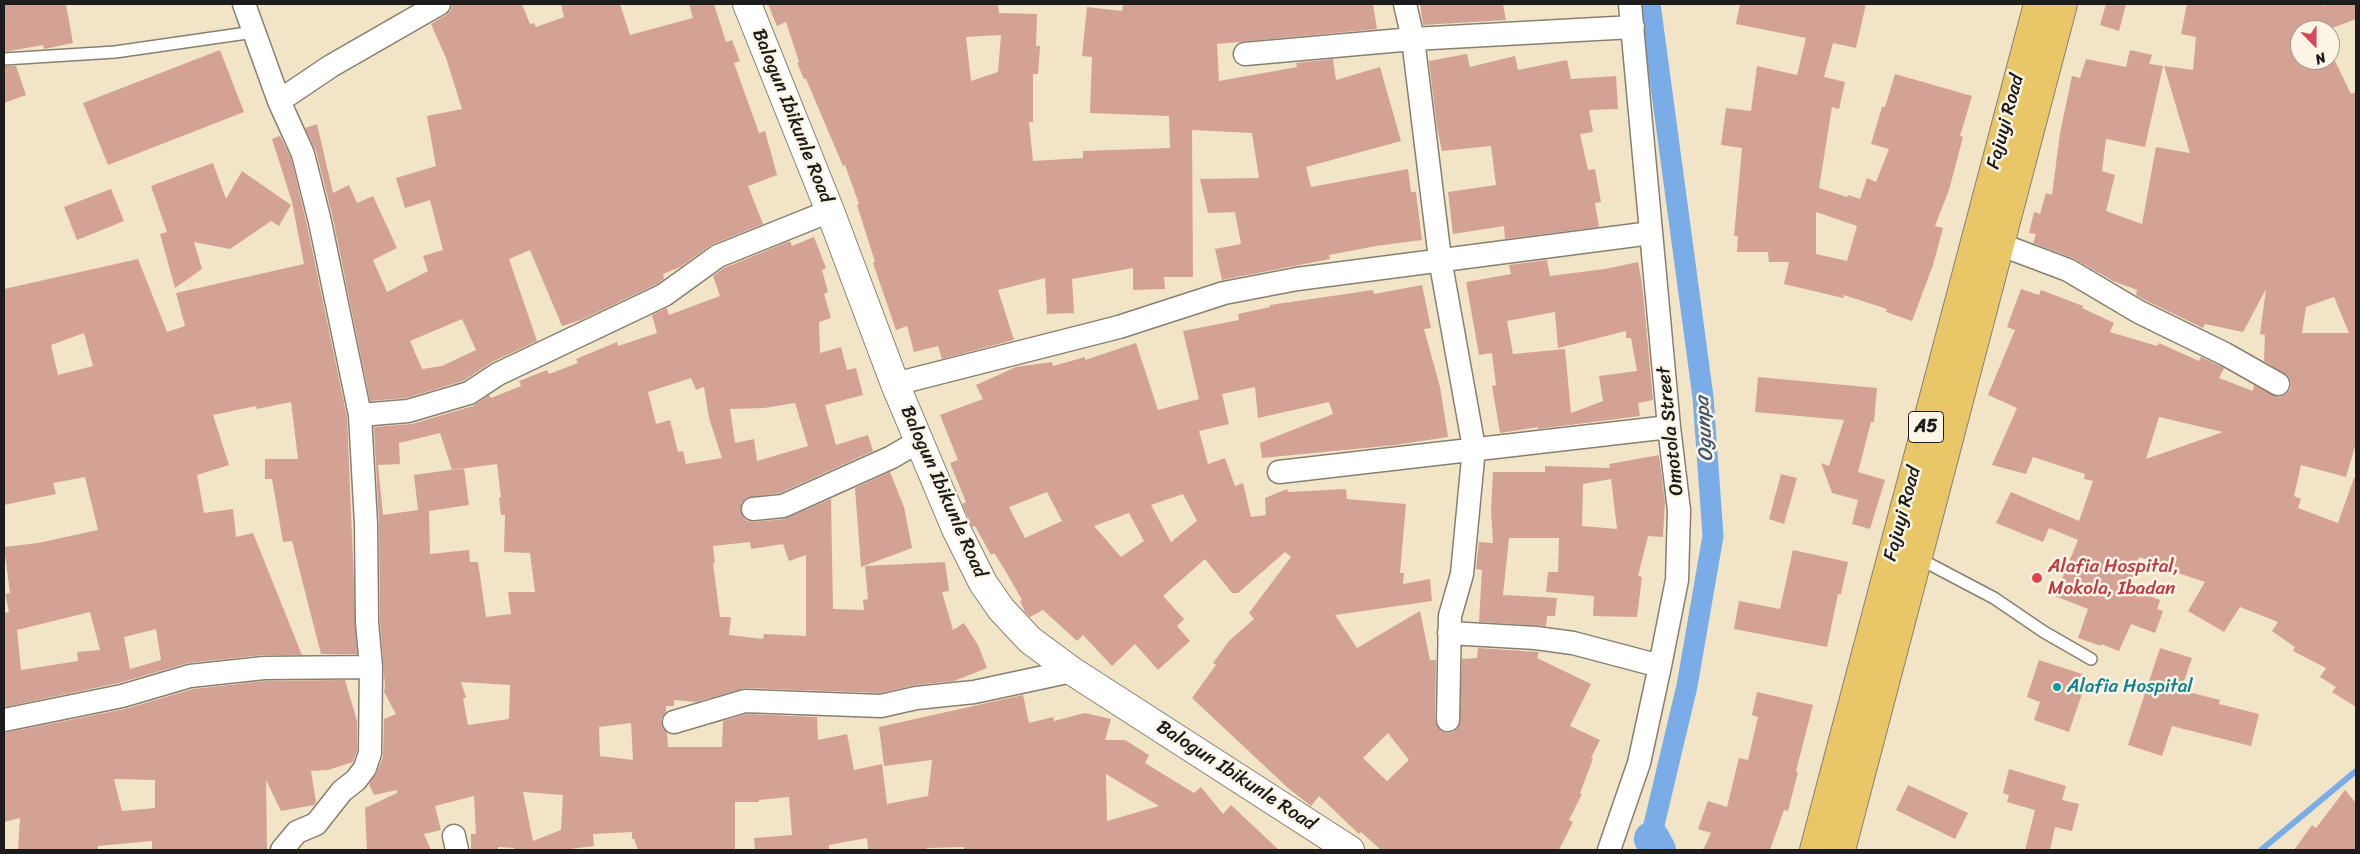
<!DOCTYPE html>
<style>
body{margin:0}
#map{position:relative;width:2360px;height:854px;overflow:hidden;background:#f2e4c7;font-family:Sriracha,sans-serif}
canvas{display:block}
.frame{position:absolute;inset:0;border:5px solid #1c1c1c;pointer-events:none}
.north{position:absolute;left:2290px;top:20px;width:50px;height:50px;box-sizing:border-box;background:#fcf5e5;border:1px solid #a29e95;border-radius:50%;rotate:158deg;font-size:14px;font-weight:700;line-height:20px;text-align:center;color:#1c1c1c}
.north::after{content:'';display:block;margin:auto;width:18px;height:22px;background:#d1495b;clip-path:polygon(50% 0,100% 100%,50% 72%,0 100%)}
</style>
<div id="map">
<canvas width="2360" height="854"></canvas>
<div class="frame"></div>
<div class="north">N</div>
</div>
<script>
const ctx = document.querySelector('canvas').getContext('2d');
ctx.lineJoin = 'round';
function stroke(path, color, width, dash) { ctx.strokeStyle = color; ctx.lineWidth = width; ctx.lineCap = dash ? 'butt' : 'round'; ctx.setLineDash(dash || []); ctx.stroke(path); }
function paint(path, color) { ctx.fillStyle = color; ctx.fill(path, 'evenodd'); }
function write(font, color, halo, rows, align = 'center') {
  ctx.font = font + ' Sriracha,sans-serif'; ctx.lineWidth = 5; ctx.setLineDash([]); ctx.textBaseline = 'middle'; ctx.strokeStyle = halo; ctx.fillStyle = color; for (const [text, x, y, turn = 0] of rows) {
    ctx.save(); ctx.translate(x, y); ctx.rotate((+turn || 0) * Math.PI / 180); ctx.textAlign = isNaN(turn) ? turn : align; if (halo) ctx.strokeText(text, 0, 0); ctx.fillText(text, 0, 0); ctx.restore();
  }
}
stroke(new Path2D(`
 M2261,850l95,-79`), '#7aade7', 6);
stroke(new Path2D(`
 M1648,850l39,-164 26,-150 -10,-139 -53,-393`), '#7aade7', 21);
stroke(new Path2D(`
 M1652,839l6,11`), '#7aade7', 36);
paint(new Path2D(`
 M4,4h62l7,39 -29,6 -1,-4 -39,7z
 M452,4h70l8,20 4,-1 2,4 28,-10 -3,-13h59l10,31 63,-17 -4,-14h25l12,38 6,-2 8,21 -6,2 25,70 6,-2 12,44 -29,11 15,38 -52,21 -31,22 -17,7 1,5 -7,5 -76,36 -19,6 -32,-76 -21,9 28,82 -45,21 -29,19 -57,17 -36,3 -37,-182 -17,-68 -11,-23 12,-4 16,69 16,-8 8,18 16,-7 24,52 -24,12 14,32 41,-21 -5,-15 20,-6 -13,-50 -25,8 -9,-30 40,-12 -9,-50 35,-7 -16,-51 -15,-34 15,-9 5,-5zM462,319l14,31 -34,16 -20,3 -12,-28z
 M768,4h230l1,9 38,1 -1,32h4l-2,28h-5v48h-4l4,39 50,-3v-7l87,-3 -1,-32 -79,-3 2,-56 -10,-1 5,-49 35,4 1,-7h250l4,25 -160,15 2,37 78,-14 -1,-4 37,-4 3,21 44,-13 21,74 -95,26 5,20 97,-18 3,23h5l6,48 -46,6 -47,9 1,4 -108,21 -7,-31 26,-5 -6,-32 -27,1 -8,-34 59,-1 -7,-45 -60,-3 1,147h-29l1,12 -32,1v-22l-61,11 2,34 -27,1 -2,-36 -47,12 16,50 -72,19 -4,-13 -24,6 -7,-26 -11,4 -23,-67 2,-1 -18,-57 2,-1 -14,-39 -2,1 -37,-87h-2l-7,-16 2,-1 -13,-40 -9,4zM1001,35l-3,37 -27,9 -5,-44z
 M1420,4h83l3,16 -83,5z
 M1740,4h126l-10,44 -23,-5 -9,34 21,5 -6,27 -7,-2 -13,81 28,9 1,-2 12,4 7,-21 9,4 13,-33 -18,-5 11,-37h3l10,-33 77,22 -12,40 3,1 -14,53 -14,36 8,2 -10,37 -21,56 -26,-9 1,-3 -43,-14 -1,3 -59,-14 5,-22h-20l-1,-10h-31l1,-16h-4l8,-88 -21,-3 5,-37 25,3 6,-45 40,9 9,-37 -70,-14zM1816,212l41,14 -10,35 -31,-7z
 M2106,4h20l-7,27 -19,-6z
 M2187,4h134l1,2 5,-2h29v15l-29,11h-27v30h30v-16l3,13 18,37 5,-2v351l-10,34 -45,-12 -7,31 7,3 -3,9 40,15 16,-45h2v229l-24,-15 4,-5 -16,-10 6,-9 -33,-17 2,-4 -23,-16 6,-9 -38,-15 -16,25 -36,-21 17,-29 -33,-11 1,-3 -34,-11 -10,31 31,12 -3,9 6,2 -8,22 -24,-9 -12,27 -18,-7v2l-23,-8 10,-29 -33,-13 23,-56 -29,-12 -6,14 -47,-19 15,-31 68,29 14,-40 -9,-2 1,-5 -52,-17 -7,17 -34,-9 25,-57 -29,-13 27,-65 -8,-3 14,-38 18,6 2,-5 42,16 -1,2 32,15 -4,9 47,14 2,-3 40,18 2,-4 23,11 -5,10 34,13 1,-6 24,12 7,-2 5,-5 1,-7 -2,-6 -25,-16 1,-26 -5,-1 6,-45 -23,43 -38,-8 -2,4 -58,-28 -9,-5 1,-5 -24,-9 -40,-23 -40,-15 3,-9 -7,-1 5,-21 6,2 6,-21 6,2 8,-62 12,-57 8,2 6,-19 40,8 4,-17 22,5 -3,9 14,2 -18,81 -39,-8 -4,32 13,4 -9,36 36,13 14,-77 34,6 -26,-87 29,4 3,-33 -15,-3zM2334,297l15,36h-47l4,-26zM2159,417l64,15 -77,27z
 M220,50l24,62 -136,53 -25,-62z
 M1467,54l3,13 45,-11 3,14 49,-10 4,19 45,-3 2,33 -29,1 4,22 -13,2 8,36 7,-1 6,33 -6,1 4,24 -94,12 -1,-13 -51,8 -5,-42 48,-7 -5,-39 -49,5 -5,-23 -8,-67z
 M4,66h12l10,29 -22,8z
 M280,136l11,22 16,67 40,192 10,237h-36l-29,-113 -9,1 -11,-63h-7v-20h33l-7,-57 -34,7 -1,-3 -43,9 16,50 -32,10 7,38 29,-4 3,28 17,-4 49,122h-39l-75,8 -69,20 -115,24v-94l5,-1 -4,-18 5,-1 -6,-46 34,-4 60,-13 -13,-53 -32,6 3,11 -52,11v-216l134,-30 29,73 18,-6 -9,-33 128,-29 -12,-62 -20,-63zM84,333l9,33 -35,9 -7,-30zM90,612l10,38 -23,2 1,9 -57,9 -4,-40zM156,629l5,31 -31,9 -6,-32z
 M213,163l13,36 16,-28 49,34 -12,21 -8,-5 -41,28 -36,-7 8,27 -27,19 -15,-54 7,-2 -16,-46z
 M111,189l13,32 -47,19 -13,-33z
 M814,237l12,31 -4,2 6,22 -4,2 7,24 -12,4 1,31 21,-6 6,23 9,-2 7,27 -38,10 11,40 32,-10 5,16 -93,42 -34,5 -5,6 1,12 5,5 7,1 30,-3 47,-20 2,110 31,1 -1,-10 5,-1 -3,-33 80,-4 4,29 -7,1 11,38 11,-7 14,22 9,23 -33,13 -39,4 -35,8 -135,-5 -49,14 -22,-2v6h-8v6l-5,7 1,7 5,7 1,14h54l1,-26 24,-7 70,3 1,23 29,-6 7,36 28,-6 5,40 41,-8 4,-36 -48,6 -5,-39 144,-32 6,28 24,-6 1,4 31,-8 26,6 -6,21h20l24,15 -4,8 49,30 7,-6 22,27 8,-9 48,45h-315v-3l-37,1 1,2h-60l-1,-12 -38,7v5h-74l-1,-12 38,-3 -3,-38 -30,3v2h-24v48h-97l-4,-11h-2v-7l-39,2 1,12 -32,4h-49l2,-2 -17,-1v3h-27v-16h5l-2,-38 -39,10 6,24 -17,4 7,16h-64l-2,-42 32,-15v-3l-23,5 -5,-11 8,-12 6,-15 1,-38 12,-5 -12,-22 1,-5 -5,-66 -1,-98 -5,-96 38,-3 61,-18 16,-11 2,3 30,-12 -2,-5 28,-11 2,4 29,-11 -2,-4 41,-17 1,4 39,-13 -5,-18 15,-7 2,7 51,-19 -7,-20 11,-8 66,-27 2,5zM691,378l5,12 8,-3 5,31 13,40 -36,6 -3,-13 -5,1 -8,-32 -14,4 -8,-32zM795,403l13,43 -51,15 -3,-22 -19,4 -5,-34 34,-1zM440,433l12,37 45,-6 4,33 -2,1 2,17h4l-1,37 26,1 5,39h-27l3,22 -25,3 -8,-55h-8l-1,-12 -39,4 -1,-43 40,-6 -5,-37 -50,7 4,35 -35,5 -5,-50 22,-1 -1,-21zM750,542l1,7 32,-5 6,17 17,-6v81l-42,-2 -1,5 -34,-4 2,-18h-11l-7,-54h2l-2,-17zM461,682l49,3 -1,34 -41,6 -5,-26 3,-2zM631,723l2,37 -33,-4 -1,-29zM1106,774l53,32 -52,15zM523,792l40,3 -2,35 -28,11z
 M1547,260l3,16 55,-7 33,-7 4,21 11,117 -15,3 2,13 -102,13v-2l-38,6 -8,-47 4,-1 -4,-32 -13,2 -13,-73 45,-8 -2,-9zM1555,312l3,36 68,-17v7h5l6,33 -38,5 4,25 -32,12 -6,-64 -52,5 -6,-33z
 M1422,285l9,43 -7,1 16,58 8,50 -53,8 -133,13 -2,-15 73,-29 -4,-12 -71,16 -3,-31 -33,7 7,30 -30,7 9,33 17,-6 10,28 8,-3 8,34 15,-2 -1,-17 22,-9 1,3 58,-3 1,10 59,5 -6,69h4l-1,11 27,-5 2,22 -97,14 22,33 63,-37 10,49h6l-1,60 6,11 6,2 7,-1 5,-6 3,-67 15,-1 1,-10 61,4 -2,6 54,26 -21,42 30,14 -9,18 2,1 -13,34 2,1 -13,26 4,2 -14,28h-178l-20,-18 -2,2 -40,-38 -8,10 -23,-18 -96,-90 24,-33 -3,-2 16,-22 25,-22 -5,-6 42,-56 -6,-5 -47,41h-6l-27,-34 -42,37 21,23 -7,7 13,15 -32,29 -23,-26 -23,22 -29,-31 -6,6 -34,-31 -13,7 -5,-5 -5,-11 2,-1 -17,-30 -11,-17 -3,2 -16,-29 -3,1 -10,-23 4,-2 -16,-39 8,-3 -18,-45 43,-16 -7,-14 40,-18 36,-5 1,4 32,-9v3l51,-17 22,67 41,-11 -16,-68 56,-11 -1,-6 32,-7v-2l103,-15 1,4zM1047,492l15,29 -37,17 -16,-31zM1183,494l14,27 -26,21 -20,-37zM1129,513l15,28 -23,16 -27,-31zM1388,733l21,27 -22,21 -24,-23z
 M1758,377l119,11 -3,34h-3l-13,50 27,8 -15,49 -18,-5 6,-24 -26,-7 -11,-30 8,3 15,-46 -89,-8z
 M1659,455l6,47 -2,35 -15,-1 -10,40 4,1 -5,40 -44,-1 1,-20 -48,-4 2,-20h10l1,-34h-50l-6,57 54,3 -2,18h-8l-1,10 -67,-4 3,-52 -6,-1 3,-27 14,1 -2,-34 2,-37h52v-6l65,2 -1,-4zM1611,479l6,50 -35,-3 1,-42z
 M890,472l14,35 8,41 -51,19 -6,-79z
 M1781,474l16,4 -13,46 -15,-5z
 M1793,550l55,12 -7,32h-3l-11,53 -93,-18 5,-28 41,8z
 M2160,648l32,10 -9,26 3,1 -2,6 36,9 -1,4 40,10 -8,32 -79,-20 -10,30 -34,-11z
 M2039,660l49,16 -19,56 -35,-12 6,-18 -13,-5z
 M345,680l12,41v30l-4,11 -25,8 -17,1 5,31 -2,3 -33,6 -15,-31 1,70h-115v-9l-54,5v4h-80l2,-32 -16,4v-89l121,-24 68,-20 72,-8zM114,779l41,1v28l-33,3z
 M1757,692l56,13 -17,66 2,1 -10,39 -4,-1 -14,40h-67l8,-17 -13,-4 10,-28 19,6 12,-49 9,2 10,-43 -6,-2z
 M2009,769l57,17 -4,14 17,4 -7,27 -17,-4 -5,23h-25l10,-40 -28,-8 2,-7 -6,-2z
 M1908,785l60,28 -13,26 -59,-29z
 M2345,790l11,13v47h-62l18,-25 4,3z`), '#d4a294');
const service = new Path2D(`
 M4,59l111,-7 139,-20
 M1918,558l76,40 50,34 47,27`);
const minor = new Path2D(`
 M244,4l35,97 24,53 17,68 40,193 6,109 1,98 4,45 -1,86 -5,15 -9,12 -14,11 -26,33 -19,8 -15,18
 M1405,4l8,35 27,220 34,189 -12,126 -12,42 -2,104
 M1245,54l168,-15 220,-12
 M279,101l52,-35 108,-62
 M1999,244l69,26 71,42 86,42 53,30
 M895,384l224,-57 105,-34 73,-14 354,-46
 M360,415l48,-4 61,-18 29,-19 166,-79 54,-39 112,-45
 M1279,472l390,-45
 M753,509l30,-3 109,-49 27,-16
 M1449,633l87,5 37,5 87,23
 M4,720l118,-24 68,-20 74,-8 107,-1
 M674,722l71,-21 136,5 35,-8 58,-6 98,-21
 M454,836l3,14
 M1609,850l30,-87 21,-97 17,-86 2,-70 -10,-83 -39,-423`);
const tertiary = new Path2D(`
 M747,4l83,207 65,173 61,145 27,54 18,26 29,31 42,31 278,179`);
const trunk = new Path2D(`
 M1814,850l224,-846
 M1841,850l222,-846`);
stroke(service, '#878072', 14);
stroke(minor, '#878072', 25);
stroke(tertiary, '#878072', 30);
stroke(trunk, '#878072', 30);
stroke(service, '#fff', 11);
stroke(minor, '#fff', 22);
stroke(tertiary, '#fff', 28);
stroke(trunk, '#e9c769', 28);
for (const [x, y, r, color] of [
 [2037,578,6,"#e0444e"],
 [2057,687,5,"#0f9aa8"]
]) { const dot = new Path2D(); dot.arc(x, y, r, 0, 2 * Math.PI); ctx.fillStyle = color; ctx.fill(dot); stroke(dot, '#fcf5e5', 2); }
for (const [x, y, w] of [
 [1926,427,35]
]) { const box = new Path2D(); box.roundRect(x - w / 2, y - 15.5, w, 31, 4); ctx.fillStyle = '#fcf5e5'; ctx.fill(box); stroke(box, '#1c1c1c', 1); }
write('bold 18px', '#1c1c1c', null, [
 ["A5",1926,427]
]);
write('19px', '#1c1c1c', '#fcf5e5', [
 ["Balogun Ibikunle Road",792,116,68],
 ["Fajuyi Road",2006,122,-75],
 ["Omotola Street",1671,431,-96],
 ["Balogun Ibikunle Road",943,492,66],
 ["Fajuyi Road",1903,514,-75],
 ["Balogun Ibikunle Road",1236,776,33]
]);
write('19px', '#be3a42', '#fcf5e5', [
 ["Alafia Hospital,",2048,567],
 ["Mokola, Ibadan",2048,589]
], 'left');
write('19px', '#0d838f', '#fcf5e5', [
 ["Alafia Hospital",2067,687]
], 'left');
write('italic 20px', '#42566d', '#fcf5e5', [
 ["Ogunpa",1705,429,-94]
]);
</script>
